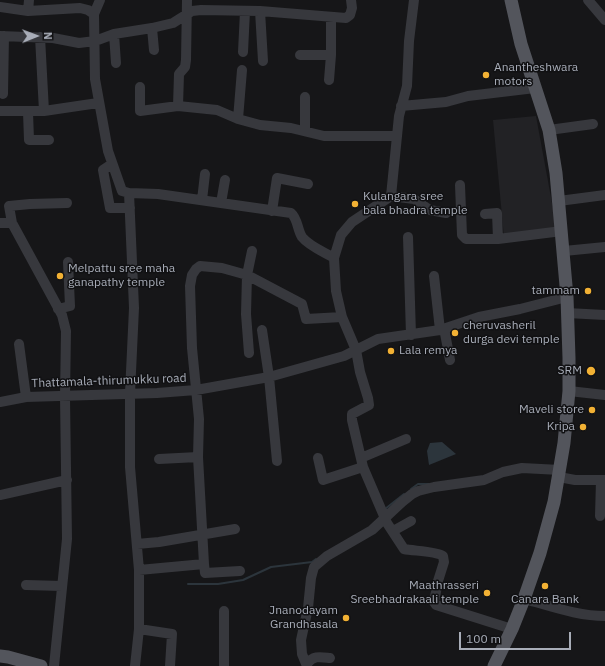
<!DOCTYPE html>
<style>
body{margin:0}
#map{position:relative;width:605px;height:666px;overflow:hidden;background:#161618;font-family:"IBM Plex Sans",sans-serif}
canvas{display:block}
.north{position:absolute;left:16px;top:16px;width:40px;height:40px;-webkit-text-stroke:3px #111113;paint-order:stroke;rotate:89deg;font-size:11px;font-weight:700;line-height:16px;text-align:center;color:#a8adb8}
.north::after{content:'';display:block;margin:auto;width:14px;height:18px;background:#a8adb8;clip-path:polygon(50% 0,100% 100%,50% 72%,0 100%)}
.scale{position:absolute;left:459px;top:632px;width:112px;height:18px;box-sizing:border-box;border:2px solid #a8adb8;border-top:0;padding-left:5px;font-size:12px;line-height:14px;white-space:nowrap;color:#a8adb8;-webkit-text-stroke:3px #111113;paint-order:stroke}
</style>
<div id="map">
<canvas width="605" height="666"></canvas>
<div class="north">N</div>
<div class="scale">100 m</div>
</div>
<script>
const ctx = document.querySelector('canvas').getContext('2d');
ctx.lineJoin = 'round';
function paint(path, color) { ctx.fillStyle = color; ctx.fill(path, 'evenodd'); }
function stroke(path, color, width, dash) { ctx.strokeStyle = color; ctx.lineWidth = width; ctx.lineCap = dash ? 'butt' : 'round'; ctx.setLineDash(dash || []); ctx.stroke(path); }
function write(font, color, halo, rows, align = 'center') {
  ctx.font = font + ' "IBM Plex Sans",sans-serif'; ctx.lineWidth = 3; ctx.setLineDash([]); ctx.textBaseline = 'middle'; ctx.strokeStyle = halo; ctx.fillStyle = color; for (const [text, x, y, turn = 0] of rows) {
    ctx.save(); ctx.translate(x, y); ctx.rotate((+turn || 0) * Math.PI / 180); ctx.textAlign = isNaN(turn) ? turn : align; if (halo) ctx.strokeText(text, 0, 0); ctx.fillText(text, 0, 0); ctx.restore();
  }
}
paint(new Path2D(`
 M536,116l21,114 -53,7 -11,-117z`), '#222225');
paint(new Path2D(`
 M442,442l14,12 -27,11 -2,-14 3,-8z`), '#2c353c');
stroke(new Path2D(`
 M411,489l7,-5h11
 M385,509l19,-15
 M188,584h30l25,-4 28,-13 41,-5 4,-3`), '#2c353c', 2);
stroke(new Path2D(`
 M100,0l-6,14 1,65 13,72 14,40 7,2 29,1 133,19c7,6 6,16 11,24 7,9 22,15 32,21
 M187,0l-1,60 -1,7 -6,7 -1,32 39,4 21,9 22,6 31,3 33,8h73
 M414,0l-5,41 -2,45 -8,30 -8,80 -39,26 -11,13 -7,23 2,33 6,26 14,33 4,22 8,26 1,7 -17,9v6l11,47 24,56 17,26c9,2 32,2 39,7l1,6 -6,19 -4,21 2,3 76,24
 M588,0l17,20
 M0,7l28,4 52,-3 8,2 6,4
 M28,11l1,-11
 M260,11l3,50
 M152,28l2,22
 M114,34l2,29
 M0,36l53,2 26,5 16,-2 19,-7 38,-6 21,-5 19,-12 9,-1 59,1 86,7 4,-3 2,-7 -1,-8
 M40,37l4,74
 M243,52l2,-41
 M300,55h31
 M329,80l2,-25v-38
 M140,87v24l38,-5
 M3,94l1,-58
 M401,106l45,-4 22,-6 67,-8
 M0,111h44l54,-8
 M28,112l1,28h20
 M238,119l4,-49
 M549,130l44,-6
 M305,131v-34
 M112,164l-9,6 7,38h20
 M460,185l2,50 4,4h32l64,-8
 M129,193l5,115 -4,85v74l9,103v59l-4,37
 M391,196l23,3 16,11 16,3
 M202,200l3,-26
 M559,201l46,-6
 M221,203l4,-23
 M272,211l5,-33 31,6
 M485,214l12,-1 1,26
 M0,223h12l50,92 4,16 -1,66 2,142 -13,127
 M12,223l-3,-17 21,-2 37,-1
 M408,237l3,98
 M564,251l41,-4
 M434,276l6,54
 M58,309l12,-3 -2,-44
 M567,313l38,2
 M444,328l6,32
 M262,330l7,47 8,84
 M19,344l7,53
 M249,353l-3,-39 1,-39 5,-24
 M569,391l36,4
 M0,402l26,-5 131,-4 39,-3 73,-13 75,-21 34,-17 62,-9 39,-13 41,-8 47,-12
 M318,458l5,22 40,-13
 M361,458l45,-19
 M159,459l39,-2
 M559,477l16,3h30
 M0,495l67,-15
 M600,516l1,-36
 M393,531l18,-10
 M137,544l22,-2 76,-13
 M204,564l-6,-107 1,-38 -7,-71 -2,-62 2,-11 4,-6 4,-3 22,2 25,7 55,29 4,15 36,-2
 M139,570l65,-6 1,9 35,-2
 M26,585l36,1
 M524,599c27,7 53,17 81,17
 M139,629l33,5 -2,32
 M307,664c6,-9 14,-7 23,-6
 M224,666v-55
 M307,666l-5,-12 -1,-14 7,-32 3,-30 3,-11 13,-11 45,-26 30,-28 10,-8 6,-3 16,-4 50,-7 19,-8 19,-4 38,2`), '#37383d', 10);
stroke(new Path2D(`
 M0,656l8,1 33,9
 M494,666l18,-37 12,-30 16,-46 14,-51 10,-59 5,-52v-33l-2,-61 -11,-124 -7,-43 -28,-86 -10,-44`), '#53555c', 13);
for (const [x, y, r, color] of [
 [486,75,4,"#f2b134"],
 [355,204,4,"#f2b134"],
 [60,276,4,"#f2b134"],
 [588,291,4,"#f2b134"],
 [455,333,4,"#f2b134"],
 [391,351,4,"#f2b134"],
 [591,371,5,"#f2b134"],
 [592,410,4,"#f2b134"],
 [583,427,4,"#f2b134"],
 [545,586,4,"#f2b134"],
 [487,593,4,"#f2b134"],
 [346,618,4,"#f2b134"]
]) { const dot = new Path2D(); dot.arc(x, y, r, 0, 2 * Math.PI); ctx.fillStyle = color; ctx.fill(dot); stroke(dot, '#111113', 1.5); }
write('12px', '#a8adb8', '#111113', [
 ["Anantheshwara",494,68,"left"],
 ["motors",494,82,"left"],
 ["Kulangara sree",363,197,"left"],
 ["bala bhadra temple",363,211,"left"],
 ["Melpattu sree maha",68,269,"left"],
 ["ganapathy temple",68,283,"left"],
 ["tammam",580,291],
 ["cheruvasheril",463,326,"left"],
 ["durga devi temple",463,340,"left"],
 ["Lala remya",399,351,"left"],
 ["SRM",582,371],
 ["Maveli store",584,410],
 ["Kripa",575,427],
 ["Maathrasseri",479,586],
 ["Sreebhadrakaali temple",479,600],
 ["Canara Bank",545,600,"center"],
 ["Jnanodayam",338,611],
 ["Grandhasala",338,625]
], 'right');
write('12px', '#a8adb8', '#111113', [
 ["Thattamala-thirumukku road",109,381,-2]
]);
</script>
